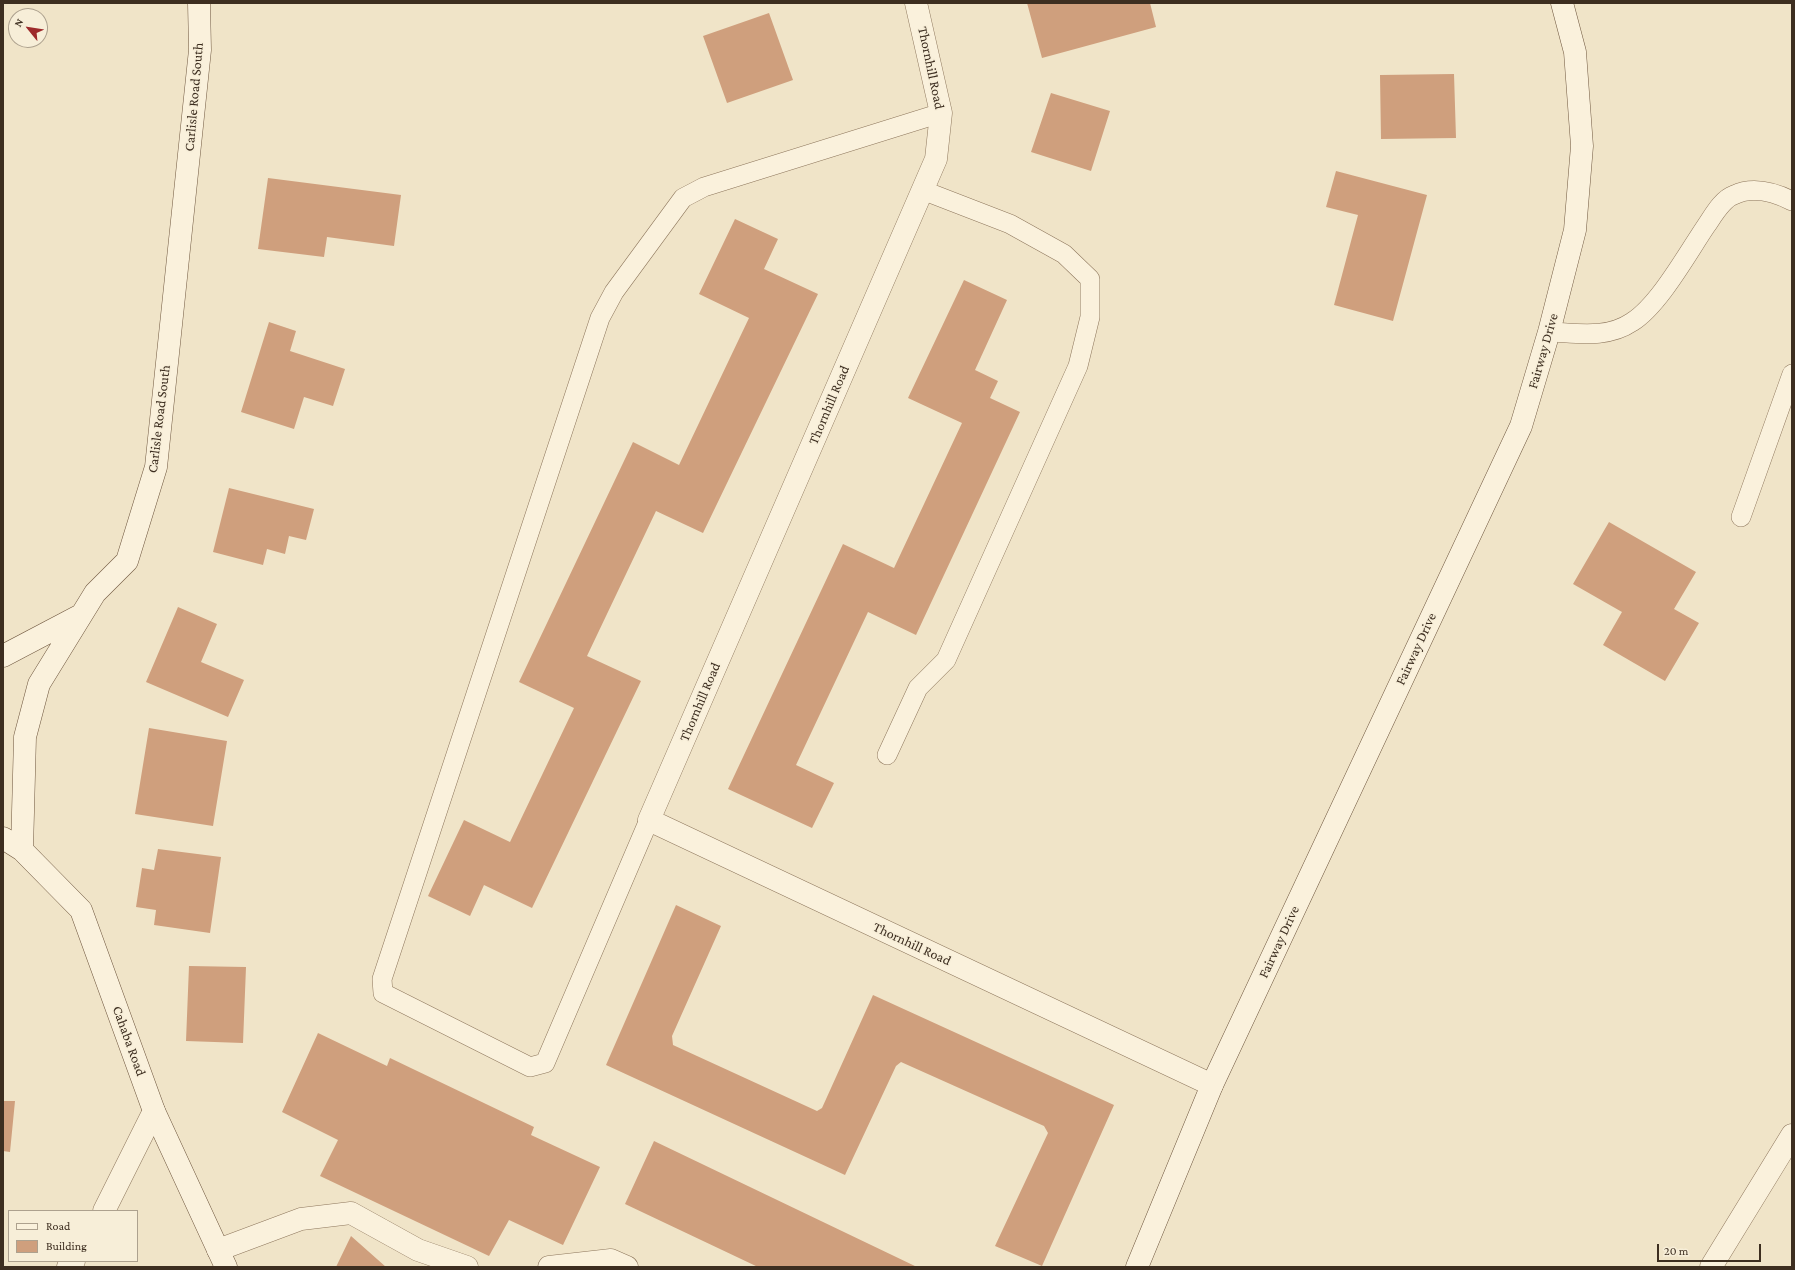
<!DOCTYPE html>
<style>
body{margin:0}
#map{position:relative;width:1795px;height:1270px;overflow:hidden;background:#f0e4c8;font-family:"Crimson Pro",serif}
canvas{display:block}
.frame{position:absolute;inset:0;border:4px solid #3d2e20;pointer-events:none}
.legend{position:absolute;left:8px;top:1210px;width:130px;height:52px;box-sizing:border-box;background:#f7eed8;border:1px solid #ada18e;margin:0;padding:5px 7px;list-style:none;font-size:12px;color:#3d2e20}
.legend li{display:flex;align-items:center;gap:8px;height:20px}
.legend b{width:20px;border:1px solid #ada18e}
.north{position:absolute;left:8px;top:8px;width:40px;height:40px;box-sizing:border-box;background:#f7eed8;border:1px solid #ada18e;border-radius:50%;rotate:300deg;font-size:11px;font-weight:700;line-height:16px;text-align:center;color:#3d2e20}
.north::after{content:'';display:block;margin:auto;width:14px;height:18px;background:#9e2a2b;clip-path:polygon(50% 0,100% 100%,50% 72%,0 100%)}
.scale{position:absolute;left:1657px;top:1244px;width:104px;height:18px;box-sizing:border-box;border:2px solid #3d2e20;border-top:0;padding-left:5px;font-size:12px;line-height:14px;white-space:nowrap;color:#3d2e20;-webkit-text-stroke:3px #f7eed8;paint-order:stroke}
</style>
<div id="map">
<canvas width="1795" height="1270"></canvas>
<div class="frame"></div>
<ul class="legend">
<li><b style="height:5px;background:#faf1dc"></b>Road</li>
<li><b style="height:11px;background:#cf9f7d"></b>Building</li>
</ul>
<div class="north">N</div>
<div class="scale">20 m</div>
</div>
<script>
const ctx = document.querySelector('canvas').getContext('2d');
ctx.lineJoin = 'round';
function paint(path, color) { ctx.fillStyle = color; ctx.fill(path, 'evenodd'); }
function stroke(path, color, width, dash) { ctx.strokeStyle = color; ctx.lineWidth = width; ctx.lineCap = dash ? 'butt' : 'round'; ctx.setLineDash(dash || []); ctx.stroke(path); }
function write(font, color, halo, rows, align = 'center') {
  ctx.font = font + ' "Crimson Pro",serif'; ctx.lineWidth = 3; ctx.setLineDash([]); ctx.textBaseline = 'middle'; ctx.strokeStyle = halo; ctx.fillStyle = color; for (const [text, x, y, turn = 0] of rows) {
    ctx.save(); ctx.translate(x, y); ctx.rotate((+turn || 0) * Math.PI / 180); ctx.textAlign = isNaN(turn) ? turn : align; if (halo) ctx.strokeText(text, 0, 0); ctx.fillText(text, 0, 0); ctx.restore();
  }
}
paint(new Path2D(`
 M1027,3h123l6,24 -114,31z
 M769,13l24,67 -66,23 -24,-67z
 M1454,74l2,64 -75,1 -1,-64z
 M1051,93l59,18 -19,60 -60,-19z
 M1336,171l91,24 -34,126 -59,-16 24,-90 -32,-8z
 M268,178l133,17 -7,51 -67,-9 -3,20 -66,-8z
 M735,219l43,20 -14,30 54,25 -115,239 -47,-22 -69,145 54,25 -109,227 -48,-23 -14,31 -42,-20 36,-76 46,22 64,-134 -55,-26 114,-240 46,23 70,-147 -50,-24z
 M964,280l43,20 -32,70 23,11 -8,17 30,14 -104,223 -48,-23 -72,153 38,18 -22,45 -84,-39 115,-245 51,24 68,-145 -54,-25z
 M269,322l27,9 -6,20 55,18 -12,37 -29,-9 -10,32 -53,-17z
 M229,488l85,21 -8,31 -17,-4 -4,18 -18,-5 -4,16 -50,-13z
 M1609,522l87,50 -22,37 25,14 -34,58 -62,-36 19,-33 -49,-28z
 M178,607l39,17 -16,38 43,18 -16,37 -82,-35z
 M149,728l78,13 -14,85 -78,-12z
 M158,849l63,8 -11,76 -56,-8 2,-15 -20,-3 6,-39 12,2z
 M676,905l45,21 -49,110 1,9 144,66 5,-3 51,-113 241,110 -72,161 -47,-20 53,-113 -4,-7 -143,-64 -5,4 -51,109 -239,-110z
 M189,966l57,1 -3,76 -57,-2z
 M318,1033l69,33 3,-8 144,69 -3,8 69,32 -37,78 -54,-25 -20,36 -169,-80 18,-36 -56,-28z
 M3,1101h12l-5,51 -7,-1z
 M654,1141l263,126h-159l-133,-63z
 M351,1236l35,31h-50z`), '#cf9f7d');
const lane = new Path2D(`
 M1549,332c28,1 58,7 83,-10 27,-17 55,-68 74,-96 7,-10 16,-27 28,-31 19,-9 40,-3 58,6
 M1741,517l51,-143
 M887,755l31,-67 28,-28 132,-294 12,-49v-38l-26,-25 -54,-30 -88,-34
 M649,820l-104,243 -15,4 -147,-74 -1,-14 218,-661 14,-26 69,-94 21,-11 237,-74`);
const street = new Path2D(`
 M916,3l25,110 -5,46 -287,661 563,265
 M104,1211l50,-100
 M218,1250l83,-31 50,-6 67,37 49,17
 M68,1267l6,-6
 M549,1267l62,-7 16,7
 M1711,1267l81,-132`);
const secondary = new Path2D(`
 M3,656l78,-41
 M3,838l19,12 59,60 73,201 72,156
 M22,850l3,-113 14,-53 56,-91 32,-32 29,-94 44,-417 -1,-47
 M1137,1267l75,-182 309,-659 28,-94 26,-102 7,-84 -7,-94 -13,-49`);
stroke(lane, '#8d765c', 20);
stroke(street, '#8d765c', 23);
stroke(secondary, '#6f573f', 23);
stroke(lane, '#faf1dc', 19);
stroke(street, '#faf1dc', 22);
stroke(secondary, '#faf1dc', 22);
write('14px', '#3d2e20', '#f7eed8', [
 ["Thornhill Road",931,68,78],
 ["Carlisle Road South",194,97,-85],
 ["Fairway Drive",1543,351,-74],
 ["Thornhill Road",829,405,-67],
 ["Carlisle Road South",159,419,-83],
 ["Fairway Drive",1416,649,-65],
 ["Thornhill Road",700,702,-67],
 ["Fairway Drive",1279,942,-65],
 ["Thornhill Road",912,944,25],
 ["Cahaba Road",129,1041,70]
]);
</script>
